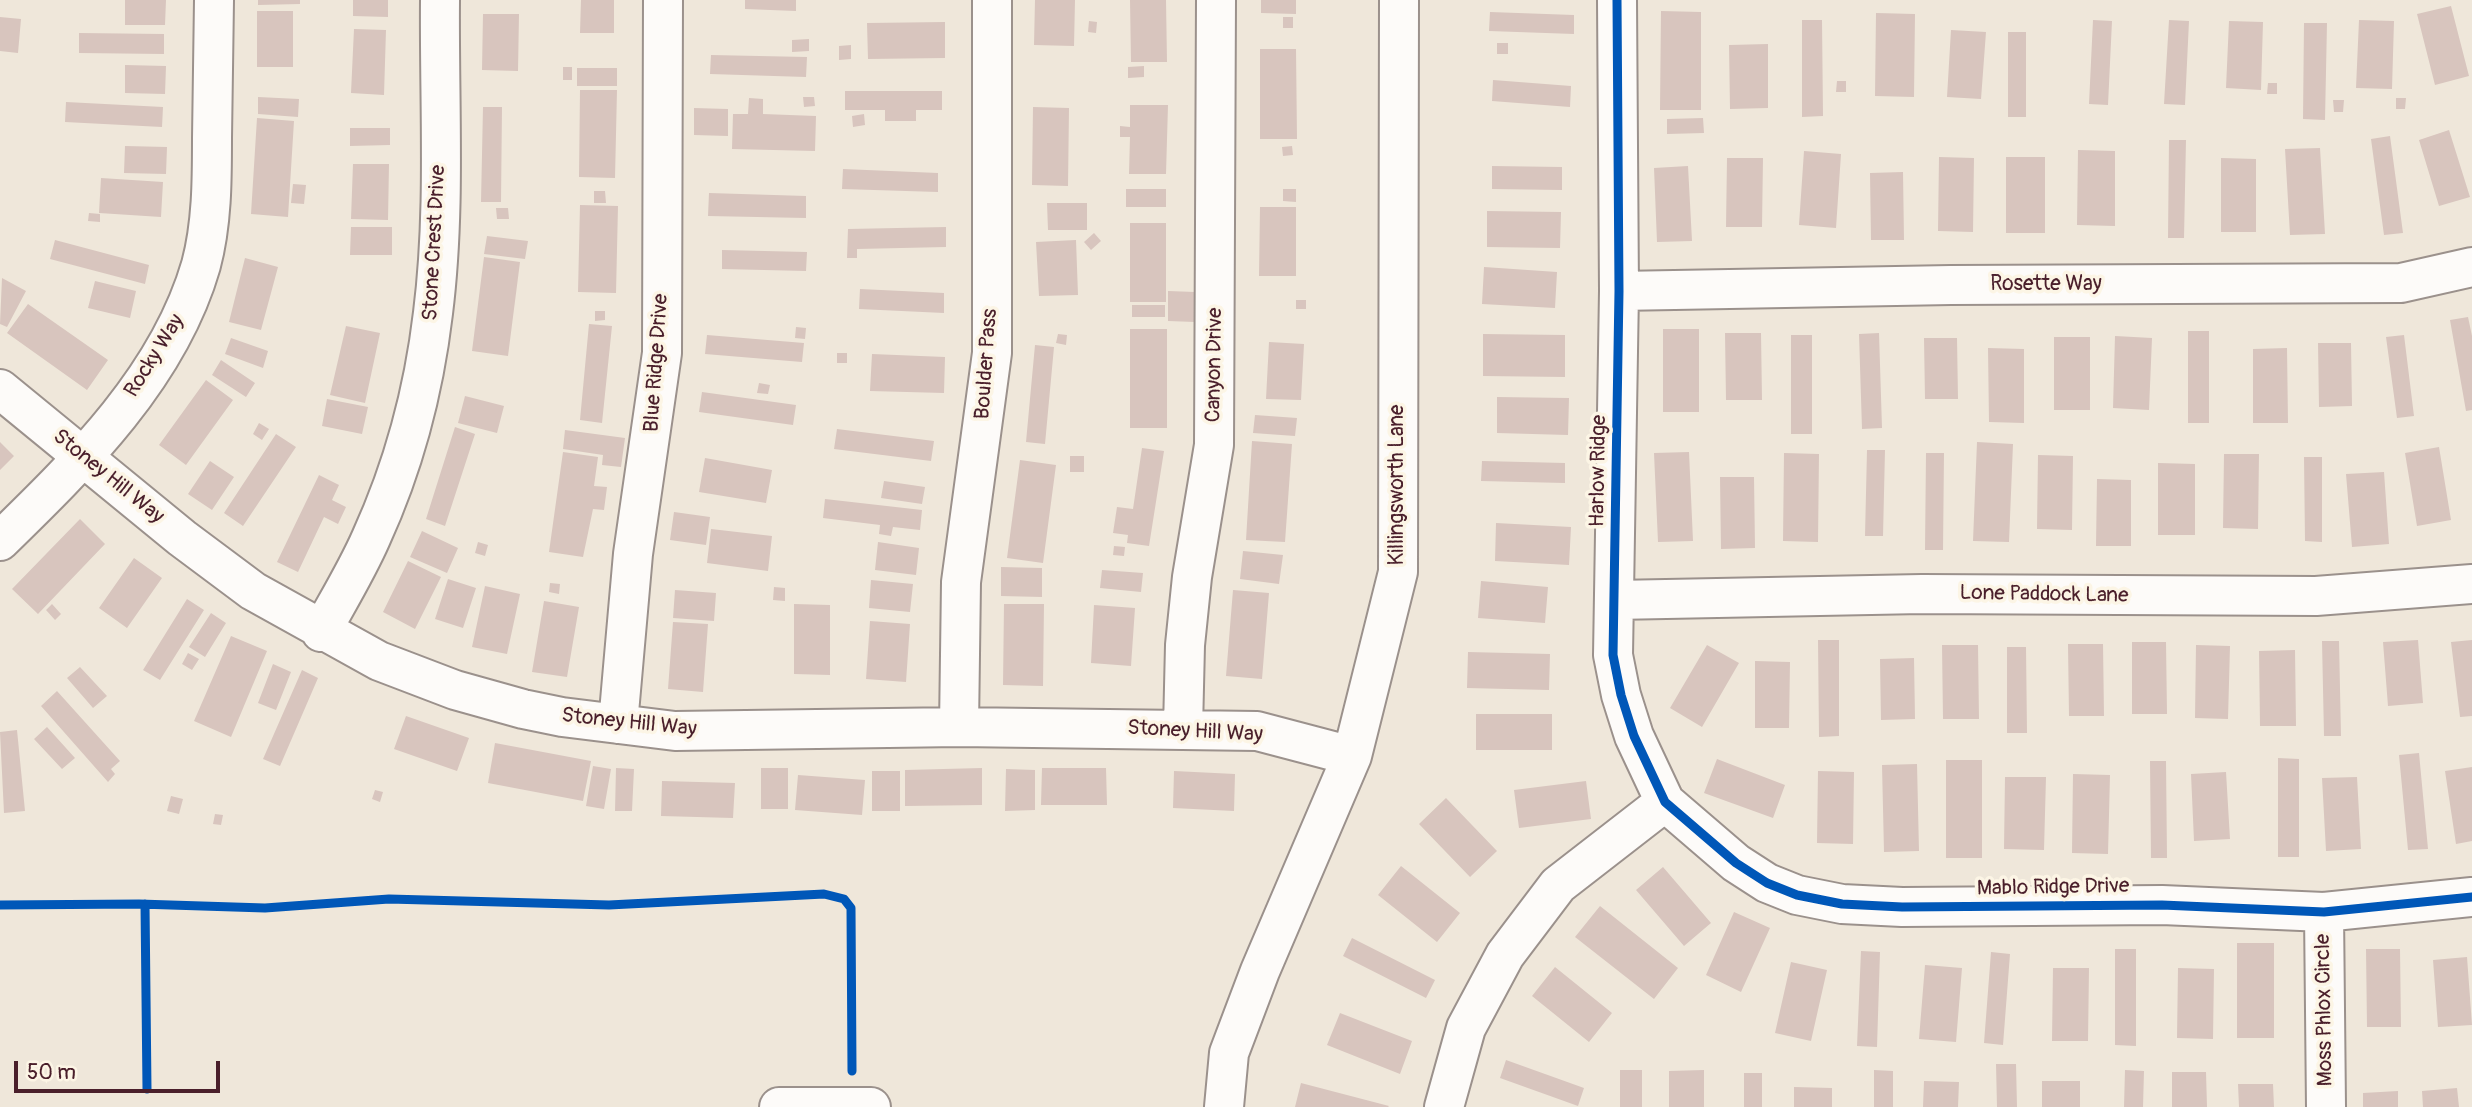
<!DOCTYPE html>
<style>
body{margin:0}
#map{position:relative;width:2472px;height:1107px;overflow:hidden;background:#efe7da;font-family:Pangolin,sans-serif}
canvas{display:block}
.scale{position:absolute;left:14px;top:1061px;width:206px;height:32px;box-sizing:border-box;border:4px solid #4a1f2b;border-top:0;padding-left:9px;font-size:21px;line-height:24px;white-space:nowrap;color:#4a1f2b;-webkit-text-stroke:5px #fcf5e5;paint-order:stroke}
</style>
<div id="map">
<canvas width="2472" height="1107"></canvas>
<div class="scale">50 m</div>
</div>
<script>
const ctx = document.querySelector('canvas').getContext('2d');
ctx.lineJoin = 'round';
function paint(path, color) { ctx.fillStyle = color; ctx.fill(path, 'evenodd'); }
function stroke(path, color, width, dash) { ctx.strokeStyle = color; ctx.lineWidth = width; ctx.lineCap = dash ? 'butt' : 'round'; ctx.setLineDash(dash || []); ctx.stroke(path); }
function write(font, color, halo, rows, align = 'center') {
  ctx.font = font + ' Pangolin,sans-serif'; ctx.lineWidth = 7; ctx.setLineDash([]); ctx.textBaseline = 'middle'; ctx.strokeStyle = halo; ctx.fillStyle = color; for (const [text, x, y, turn = 0] of rows) {
    ctx.save(); ctx.translate(x, y); ctx.rotate((+turn || 0) * Math.PI / 180); ctx.textAlign = isNaN(turn) ? turn : align; if (halo) ctx.strokeText(text, 0, 0); ctx.fillText(text, 0, 0); ctx.restore();
  }
}
paint(new Path2D(`
 M125,0h41l-1,25h-40z
 M258,0h42v4l-42,1z
 M353,0h35v17l-35,-1z
 M581,0h33v33h-34z
 M745,0h51v11l-51,-2z
 M1035,0h40l-1,46 -40,-1z
 M1130,0h36l1,62h-36z
 M1261,0h35v14l-35,-1z
 M2451,6l18,70 -34,9 -18,-71z
 M257,11h36v56h-36z
 M1661,11l40,1v98h-41z
 M1490,12l84,3v19l-85,-3z
 M1876,13l39,1 -1,83 -39,-1z
 M483,14h36l-1,57 -36,-1z
 M0,17l21,2 -3,34 -18,-2z
 M1283,17h10v11h-10z
 M1802,20h20l1,96 -21,1z
 M2093,20l19,1 -4,84 -19,-1z
 M2169,20l20,1 -4,84 -21,-1z
 M2359,20l35,1 -2,68 -36,-1z
 M1089,21l8,1 -1,11 -8,-1z
 M2229,21l34,1 -2,68 -35,-2z
 M945,22v36l-77,1 -1,-36z
 M2304,23h23l-2,97 -22,-1z
 M354,29l32,1 -2,65 -33,-2z
 M1951,30l35,2 -5,67 -34,-2z
 M2008,32h18v85h-18z
 M79,33l85,1v20l-85,-1z
 M809,39v12l-17,1v-12z
 M1497,43h11v11h-11z
 M1768,44v64l-38,1 -1,-64z
 M851,45v14l-12,1v-14z
 M1260,49h36l1,90h-37z
 M711,55l96,2 -1,20 -96,-3z
 M125,65l41,1 -1,28 -40,-1z
 M1144,66v11l-16,1v-11z
 M563,67h9v13h-9z
 M577,68h40v18h-40z
 M1493,80l78,6 -1,21 -78,-6z
 M1837,81h9v11h-10z
 M2268,83h9v11h-10z
 M580,90h37l-2,88 -36,-1z
 M845,91h97v19h-26v11h-31v-11h-40z
 M258,97l41,2 -1,18 -40,-3z
 M803,97h11l1,9 -11,1z
 M749,98l14,1v15l53,2 -1,35 -83,-2 1,-35h15z
 M2396,98h10l-1,11h-9z
 M2333,100h11l-1,12h-9z
 M66,102l97,5 -1,20 -97,-5z
 M1130,105h38l-2,69h-37l1,-37h-10v-11l10,1z
 M483,107h19l-1,95h-20z
 M1033,107l36,1 -1,78 -36,-1z
 M694,108l34,1v27l-34,-1z
 M864,114l1,11 -12,2 -1,-11z
 M257,118l37,3 -6,96 -37,-3z
 M1703,118l1,15 -37,1v-15z
 M350,128h40v17l-40,1z
 M2449,130l21,67 -31,9 -20,-66z
 M2390,136l13,97 -19,2 -13,-96z
 M2169,140h17l-2,98h-16z
 M125,146l42,1 -1,27 -42,-1z
 M1292,146l1,9 -10,1 -1,-9z
 M2320,148l5,86 -35,1 -5,-86z
 M2078,150l37,1v75l-38,-1z
 M1804,151l37,3 -5,74 -37,-3z
 M1939,157l35,1 -1,74 -35,-1z
 M2006,157h39v76h-39z
 M1727,158h36l-1,69h-36z
 M2221,158l35,1v73h-35z
 M353,164h36l-1,56 -37,-1z
 M1492,166l70,1v23l-70,-1z
 M1688,166l4,75 -35,1 -3,-74z
 M843,169l95,4v19l-96,-3z
 M1903,172l1,68h-33l-1,-67z
 M101,178l62,4 -2,35 -62,-4z
 M293,184l13,1 -2,19 -13,-1z
 M1126,189h40v18h-40z
 M1283,189h13v13l-13,-1z
 M594,191h11l1,12h-12z
 M709,193l97,3v22l-98,-2z
 M1047,203h40v27h-39z
 M580,205l38,1 -2,87 -38,-1z
 M1260,207h36v69h-37z
 M496,208h12l1,11h-12z
 M1487,211l74,1 -1,36 -73,-1z
 M89,213l11,1v8l-12,-1z
 M1130,223h36v79h-36z
 M351,227h41v28h-42z
 M946,227v20l-89,2v9h-10l1,-29z
 M1094,233l7,8 -10,9 -7,-8z
 M487,236l41,5 -3,18 -41,-5z
 M55,240l94,25 -4,19 -95,-25z
 M1076,240l2,55 -39,1 -3,-54z
 M722,250l85,2 -1,19 -84,-2z
 M484,257l36,5 -12,94 -36,-5z
 M245,258l33,9 -17,63 -32,-8z
 M1484,267l73,5 -2,36 -73,-4z
 M2,278l24,13 -19,36 -7,-3z
 M95,281l41,10 -6,27 -42,-10z
 M860,289l84,4v20l-85,-4z
 M1168,291l27,1v30l-27,-1z
 M1296,300h10v9h-10z
 M28,304l80,56 -21,30 -80,-57z
 M1132,305h33v12h-33z
 M595,311h10v9l-10,1z
 M2468,317l4,19v74l-6,1 -16,-91z
 M589,324l23,2 -10,97 -22,-3z
 M346,326l34,7 -15,70 -35,-8z
 M796,327l10,1 -1,11 -10,-1z
 M1130,329h37v99h-37z
 M1663,329h36v83h-36z
 M2188,331h21v92h-21z
 M1725,333h36l1,67h-36z
 M1879,333l3,95 -20,1 -3,-95z
 M1058,334l9,1 -1,10 -10,-2z
 M1483,334l82,1v42l-82,-1z
 M707,335l97,8 -2,19 -97,-8z
 M1791,335h21v99h-21z
 M2404,335l10,81 -17,2 -11,-81z
 M2115,336l37,2 -3,72 -36,-2z
 M2054,337h36v73h-36z
 M231,338l37,13 -5,17 -38,-14z
 M1924,338h33l1,61h-33z
 M1269,342l35,2 -3,56 -35,-1z
 M2318,343h33l1,63 -33,1z
 M1035,345l19,2 -9,97 -19,-2z
 M1988,348l36,1v74l-35,-1z
 M2287,348l1,75h-35v-74z
 M837,353h10v10h-10z
 M872,354l73,3 -1,36 -74,-2z
 M221,360l34,23 -9,14 -34,-22z
 M206,380l27,20 -47,65 -27,-20z
 M759,383l11,2 -2,9 -11,-1z
 M702,392l94,13 -3,20 -94,-13z
 M465,396l39,10 -7,27 -39,-10z
 M1497,397l72,1 -1,37 -71,-2z
 M327,399l41,8 -6,27 -40,-8z
 M1255,415l42,3 -2,18 -42,-3z
 M259,423l10,6 -7,11 -9,-6z
 M455,427l20,7 -30,92 -19,-7z
 M837,429l97,12 -3,20 -97,-12z
 M565,430l60,8 -4,29 -19,-2 1,-10 -40,-6z
 M276,434l20,13 -53,79 -19,-13z
 M1252,441l40,3 -7,98 -39,-2z
 M0,442l14,14 -14,14z
 M1977,442l36,2 -4,98 -36,-1z
 M2439,447l12,73 -34,6 -12,-73z
 M1142,448l22,3 -15,95 -22,-3 1,-8 -15,-2 4,-26 16,2z
 M1867,450h18l-2,86h-18z
 M563,452l35,5 -4,29 13,1 -3,23 -11,-1 -10,48 -34,-5z
 M1689,452l4,89 -35,1 -4,-89z
 M1784,453l35,1 -1,88 -35,-1z
 M1926,453h18l-1,97h-18z
 M2224,454h35l-1,75 -35,-1z
 M2038,455l35,1 -1,74 -35,-1z
 M1070,456h14v16h-14z
 M2304,457h18v85l-17,-1z
 M705,458l67,12 -6,33 -67,-11z
 M1020,460l36,5 -13,98 -36,-5z
 M210,461l24,16 -22,33 -24,-16z
 M1482,461l83,2v20l-84,-2z
 M2158,463l37,1v71h-37z
 M2384,472l5,72 -37,3 -6,-73z
 M319,475l20,10 -7,15 14,7 -8,17 -14,-7 -26,55 -21,-10z
 M1720,477h34l1,71 -34,1z
 M2097,479l34,1v66h-35z
 M884,481l41,6 -3,17 -41,-6z
 M825,499l97,11 -2,20 -27,-3 -2,9 -12,-2 1,-9 -57,-7z
 M674,512l36,5 -4,28 -36,-5z
 M80,519l25,25 -67,70 -26,-25z
 M1496,523l75,4 -2,38 -74,-4z
 M711,529l61,7 -4,35 -61,-8z
 M422,531l36,17 -11,25 -37,-16z
 M478,542l10,3 -3,11 -10,-3z
 M878,542l41,6 -3,27 -41,-5z
 M1114,546l11,1 -1,9 -11,-1z
 M1243,551l40,4 -4,29 -39,-5z
 M134,558l28,20 -35,50 -28,-20z
 M408,561l33,16 -26,52 -32,-17z
 M1001,567l41,1v29l-41,-1z
 M1102,570l41,3 -2,19 -41,-4z
 M448,579l28,9 -13,40 -28,-9z
 M871,580l42,4 -3,28 -41,-4z
 M1481,581l67,6 -3,36 -67,-5z
 M550,583l10,1 -1,10 -10,-2z
 M485,586l35,8 -13,60 -35,-7z
 M774,587l11,1v13l-12,-1z
 M675,590l41,3 -2,28 -41,-3z
 M1233,590l36,3 -7,86 -36,-3z
 M187,599l17,11 -44,70 -17,-10z
 M544,601l35,6 -12,70 -35,-5z
 M52,604l9,10 -6,6 -9,-10z
 M794,604l36,1v70l-36,-1z
 M1004,604h40l-1,82 -40,-1z
 M1094,605l41,3 -4,58 -40,-3z
 M211,613l15,10 -21,34 -16,-10z
 M870,621l40,3 -4,58 -40,-3z
 M673,622l35,2 -5,68 -35,-3z
 M231,636l36,15 -36,86 -37,-16z
 M1818,640h21v96l-20,1z
 M2418,640l5,63 -35,3 -5,-64z
 M2472,640v76l-12,1 -9,-75z
 M2322,641h17l2,95h-17z
 M2132,642h34l1,72h-35z
 M2068,644h35l1,72h-35z
 M1707,645l32,18 -37,64 -32,-19z
 M1942,645h36l1,74h-36z
 M2196,645l34,1 -2,73 -33,-1z
 M2007,647h19l1,86h-20z
 M2295,650l1,76h-36l-1,-75z
 M1468,652l82,2 -1,36 -82,-2z
 M188,653l11,6 -7,11 -10,-6z
 M1914,658l1,61 -34,1 -1,-61z
 M1755,661l35,1 -1,66h-34z
 M273,664l18,8 -15,38 -18,-7z
 M80,667l27,29 -14,12 -26,-30z
 M302,670l16,8 -38,88 -17,-7z
 M57,691l63,70 -9,8 4,5 -7,8 -67,-76z
 M1476,714h76v36h-76z
 M406,716l63,22 -12,33 -63,-22z
 M47,727l28,31 -13,11 -28,-30z
 M17,730l8,81 -21,2 -4,-81z
 M495,743l96,18 -8,40 -95,-18z
 M2419,753l9,96 -20,1 -9,-95z
 M2278,758l21,1v98h-21z
 M1717,759l68,26 -12,33 -69,-25z
 M1946,760h36v98h-36z
 M2150,761h16l1,97h-16z
 M1917,764l2,87 -35,1 -2,-87z
 M593,766l18,3 -7,40 -18,-3z
 M2472,767v74l-16,3 -11,-73z
 M616,768l18,1 -2,42h-17z
 M761,768h27v41h-27z
 M982,768v37l-77,1v-36z
 M1042,768h64l1,37h-66z
 M1006,769l29,1v40l-30,1z
 M872,771h28v40h-28z
 M1174,771l61,3 -1,37 -61,-3z
 M1818,771l36,1 -1,72 -36,-1z
 M2226,772l4,67 -36,2 -3,-67z
 M2073,774l37,1 -2,79 -36,-1z
 M798,775l67,5 -3,35 -67,-5z
 M2005,777h41l-2,73 -40,-1z
 M2357,777l4,72 -35,2 -4,-73z
 M662,781l73,2 -2,35 -72,-2z
 M1586,781l5,38 -72,9 -5,-38z
 M375,790l8,2 -3,10 -8,-3z
 M171,796l12,3 -4,15 -12,-3z
 M1446,798l51,53 -27,26 -51,-53z
 M215,814l8,1 -2,10 -8,-1z
 M1401,866l59,47 -23,29 -59,-47z
 M1663,867l48,56 -27,23 -48,-56z
 M1600,906l78,62 -24,31 -79,-62z
 M1734,912l36,16 -29,64 -35,-17z
 M1352,938l83,42 -9,18 -83,-42z
 M2237,943h37v95h-37z
 M2115,949h21v97l-21,-1z
 M2366,949h34l1,78h-34z
 M1861,951l19,1 -3,95 -20,-1z
 M1991,952l19,2 -7,91 -19,-2z
 M2467,957l5,68 -34,2 -5,-67z
 M1791,962l36,8 -16,71 -36,-8z
 M1925,965l37,3 -6,74 -37,-3z
 M1555,967l57,46 -23,29 -57,-46z
 M2053,968h36l-1,73h-36z
 M2178,968l36,1 -1,70 -36,-1z
 M1340,1013l72,28 -12,33 -73,-29z
 M1506,1060l78,28 -6,18 -78,-28z
 M1996,1064h20l1,43h-20z
 M1620,1070h22v37h-22z
 M1704,1070v37h-35v-36z
 M1874,1070l19,1v36h-19z
 M2125,1070l19,1 -1,36h-19z
 M2172,1072h34l1,35h-35z
 M1744,1073h18v34h-18z
 M1924,1081l35,1 -1,25h-35z
 M2042,1081h38v26h-38z
 M1301,1083l88,23 -1,1h-93z
 M2238,1084h35l1,23h-35z
 M1794,1087l38,1v19h-38z
 M2457,1088l2,19h-36l-1,-16z
 M2398,1091v16h-35v-14z`), '#d8c5be');
const minor = new Path2D(`
 M1617,0l2,291 -6,364 8,40 13,41 31,66 71,61 31,20 30,12 45,9 60,3 260,-2 162,7 148,-15
 M1619,291l332,-6 450,-2 71,-16
 M0,389l182,149 71,53 126,70 76,29 68,19 39,8 113,14 284,-4 298,4 95,25
 M0,541c81,-79 169,-165 201,-276 11,-41 11,-85 11,-127 1,-46 1,-92 2,-138
 M1615,600l307,-6 394,2 156,-12
 M321,632c17,-31 36,-62 50,-94 32,-70 53,-149 62,-225 13,-103 6,-209 7,-313
 M618,724l15,-170 29,-201 1,-353
 M959,727l2,-145 31,-229v-353
 M1183,729l2,-84 7,-68 22,-132 2,-445
 M2324,912l2,195
 M779,1107h92
 M1224,1107l5,-54 31,-82 92,-215 46,-184 1,-572
 M1444,1107l22,-79 39,-73 53,-70 107,-83`);
stroke(minor, '#9b918c', 42);
stroke(minor, '#fdfbf9', 38);
stroke(new Path2D(`
 M1617,0l2,291 -6,364 8,40 13,41 31,66 71,61 31,20 30,12 45,9 60,3 260,-2 162,7 148,-15
 M145,904l2,185
 M0,905l139,-1 126,4 124,-9 220,6 215,-11 20,5 7,9 1,163`), '#0057b8', 9);
write('21px', '#4a1f2b', '#fcf5e5', [
 ["Stone Crest Drive",435,243,-87],
 ["Rosette Way",2046,285],
 ["Rocky Way",155,356,-58],
 ["Blue Ridge Drive",657,363,-86],
 ["Boulder Pass",987,364,-86],
 ["Canyon Drive",1215,365,-89],
 ["Harlow Ridge",1599,471,-89],
 ["Stoney Hill Way",108,477,39],
 ["Killingsworth Lane",1398,485,-90],
 ["Lone Paddock Lane",2044,595,1],
 ["Stoney Hill Way",629,723,6],
 ["Stoney Hill Way",1195,732,3],
 ["Mablo Ridge Drive",2053,888,-1],
 ["Moss Phlox Circle",2325,1010,-91]
]);
</script>
